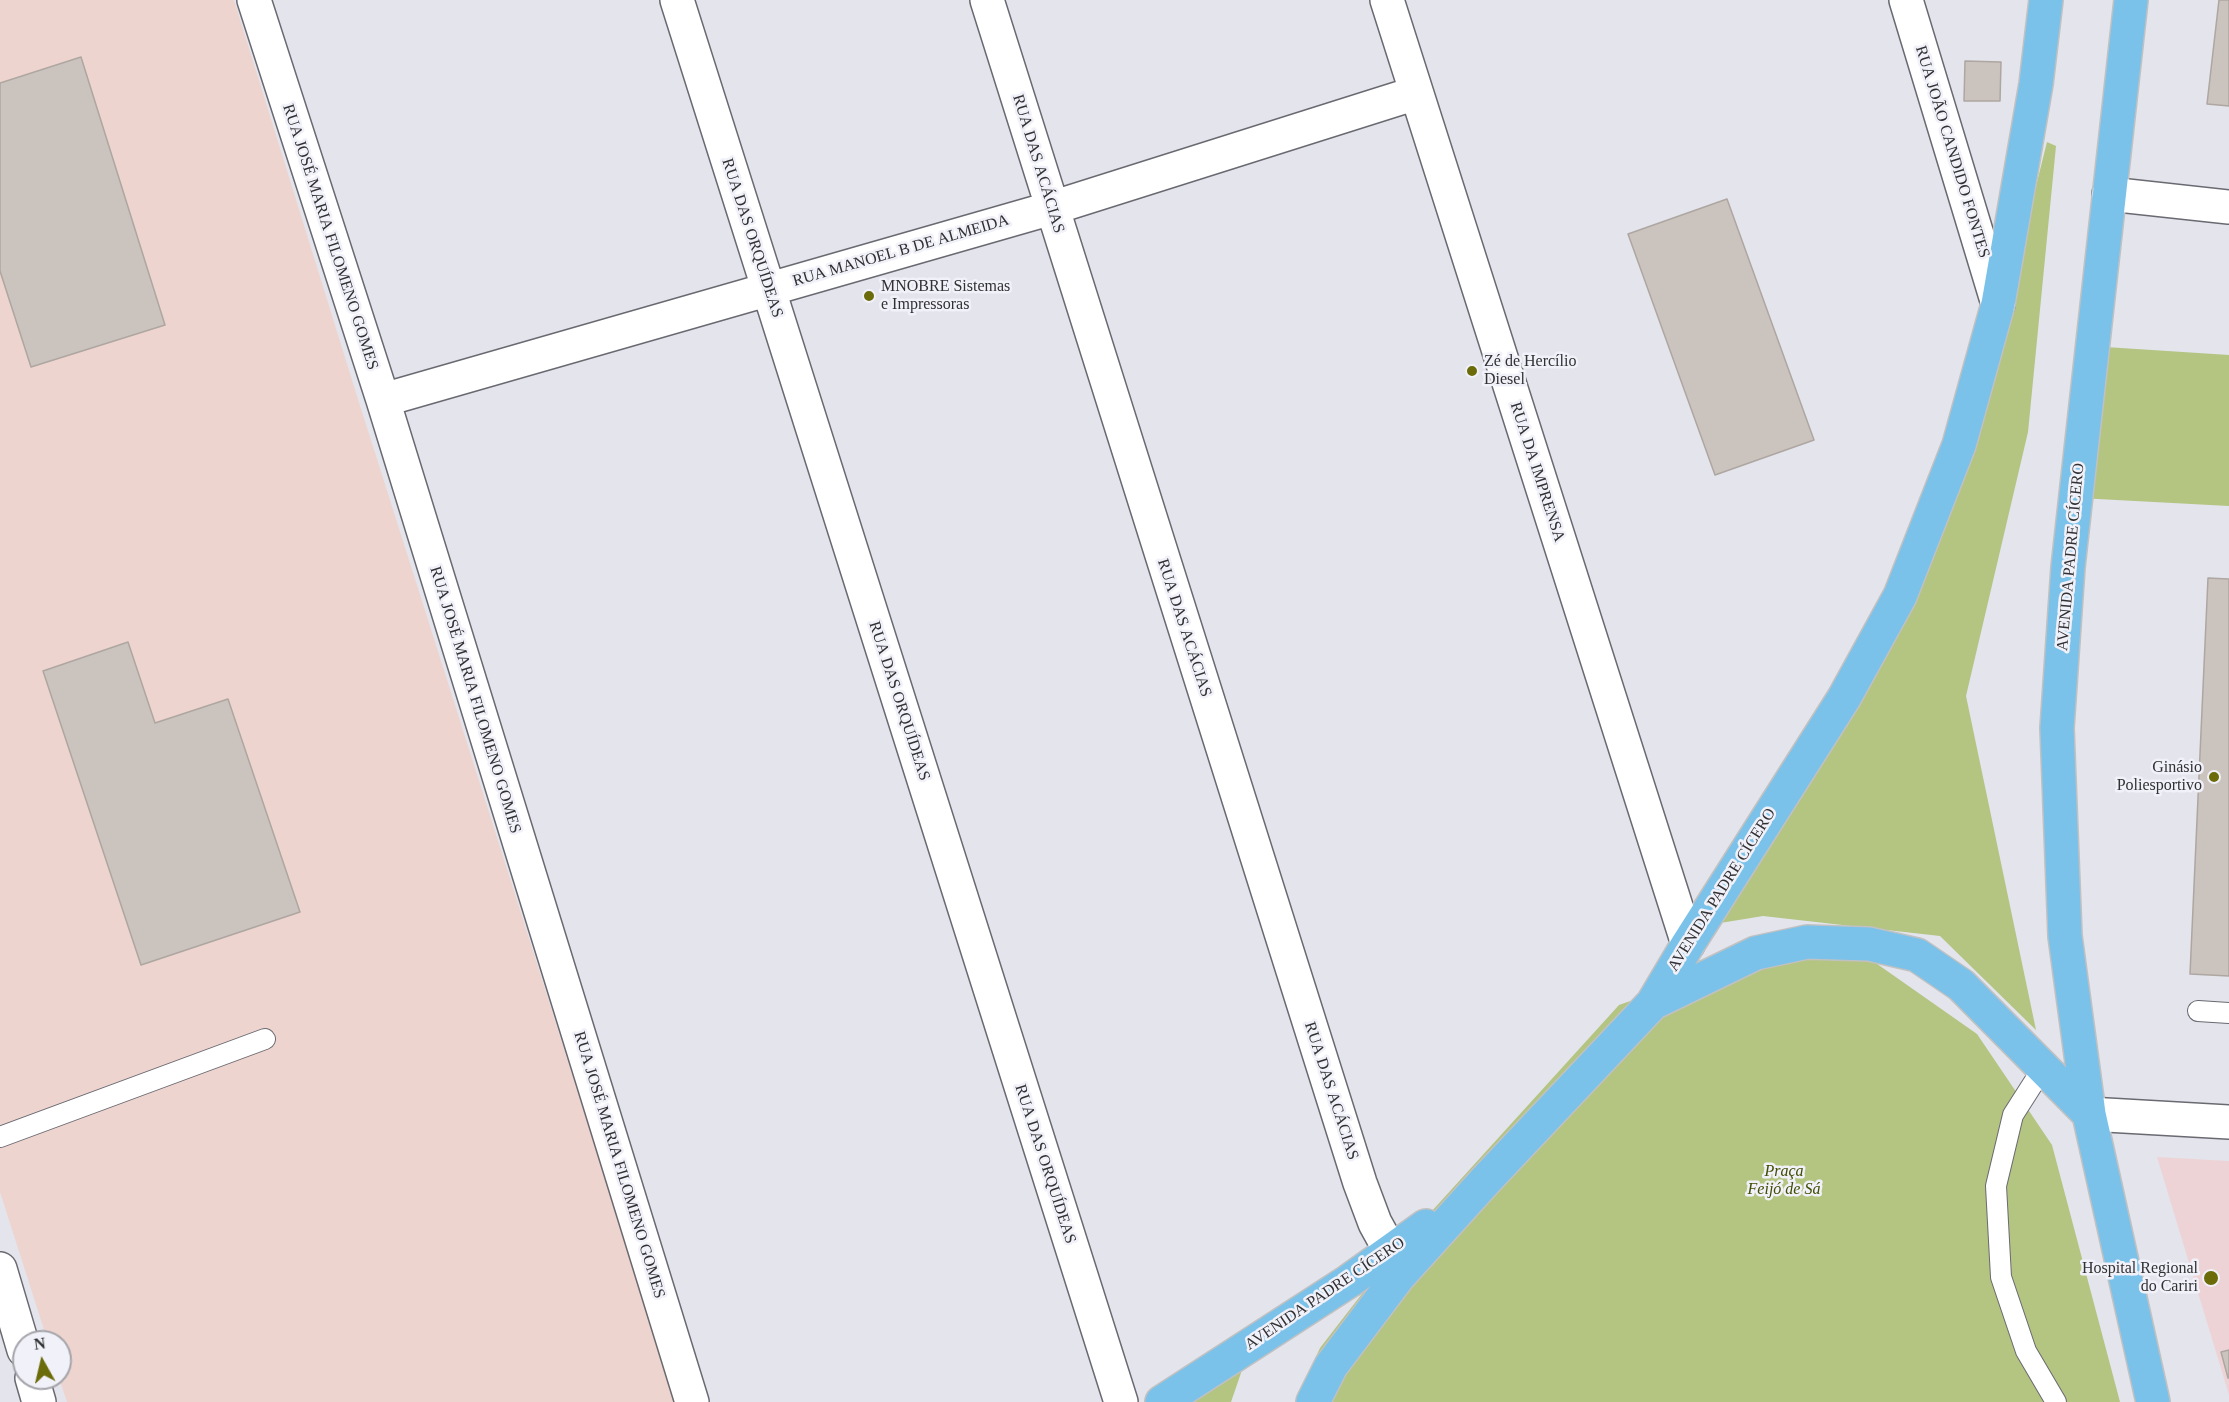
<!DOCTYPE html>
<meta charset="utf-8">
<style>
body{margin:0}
#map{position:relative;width:2229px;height:1402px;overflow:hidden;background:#e3e4ec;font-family:"Times New Roman",serif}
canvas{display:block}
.north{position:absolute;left:12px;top:1330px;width:60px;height:60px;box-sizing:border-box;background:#f1f1f9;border:2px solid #a4a4aa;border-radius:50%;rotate:352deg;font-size:16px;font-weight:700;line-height:24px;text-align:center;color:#313134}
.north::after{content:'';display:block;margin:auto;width:21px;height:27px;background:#6b6b09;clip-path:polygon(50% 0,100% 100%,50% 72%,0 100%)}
</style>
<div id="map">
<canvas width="2229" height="1402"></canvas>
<div class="north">N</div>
</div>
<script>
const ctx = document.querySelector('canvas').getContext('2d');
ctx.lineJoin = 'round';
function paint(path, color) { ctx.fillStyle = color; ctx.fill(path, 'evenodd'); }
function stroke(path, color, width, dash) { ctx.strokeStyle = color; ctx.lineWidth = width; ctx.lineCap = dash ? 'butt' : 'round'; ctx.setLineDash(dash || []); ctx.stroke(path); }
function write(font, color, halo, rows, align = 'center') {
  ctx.font = font + ' "Times New Roman",serif'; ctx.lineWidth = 5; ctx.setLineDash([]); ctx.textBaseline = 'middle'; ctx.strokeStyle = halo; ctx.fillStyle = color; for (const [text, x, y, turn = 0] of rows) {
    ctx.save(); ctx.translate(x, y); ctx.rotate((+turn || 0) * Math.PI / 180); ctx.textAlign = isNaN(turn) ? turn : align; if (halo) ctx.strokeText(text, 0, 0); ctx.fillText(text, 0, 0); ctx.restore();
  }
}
paint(new Path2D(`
 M0,0h234l123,396 319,1006h-609l-8,-24 1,-36h-12l-48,-150z`), '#eed4ce');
paint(new Path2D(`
 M2157,1157l72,4v234z`), '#eed3d6');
paint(new Path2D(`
 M2047,142l9,4 -28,286 -62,264 70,334 -96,-94 -177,-20 -55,9 270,-507z
 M2090,346l139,9v151l-150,-8z
 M1870,959l107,75 75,111 68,257h-825l25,-54 72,-93 227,-250 128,-45z
 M1252,1341l-21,61h-66z`), '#b4c481');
const building = new Path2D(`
 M2219,0h10v106l-22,-2z
 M81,57l84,268 -134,42 -31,-96v-188z
 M1965,61l36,1 -1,39h-36z
 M1727,199l87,241 -99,35 -87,-241z
 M2208,578l21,1v397l-39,-2z
 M128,642l27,81 73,-24 72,213 -159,53 -98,-294z
 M2229,1350v28h-1l-7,-26z`);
paint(building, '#cbc3be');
stroke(building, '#aea6a1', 1.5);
const service = new Path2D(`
 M2198,1011l31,2
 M2043,1068l-30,47 -17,71 5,91 25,74 30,51
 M0,1137l265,-98`);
const minor = new Path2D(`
 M254,0l129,400 309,1002
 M677,0l444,1402
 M987,0l373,1183 15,40 16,29
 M1387,0l301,944
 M1906,0l92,304
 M2109,194l120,13
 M383,400l669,-192 364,-115
 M0,1269l24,81
 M32,1378l7,24`);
const tertiary = new Path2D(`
 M2089,1114l140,8`);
const trunk = new Path2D(`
 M2131,0l-63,567 -11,161 8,208 24,178 64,288
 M1653,1003l35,-59 156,-246 56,-102 59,-151 39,-141 38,-220 10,-84
 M1162,1402l187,-121 77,-55
 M1313,1402l18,-36 67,-89 87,-96 168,-178 103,-50 51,-11 62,2 48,11 44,30 128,129`);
stroke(service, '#696971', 22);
stroke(minor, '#696971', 36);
stroke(tertiary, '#696971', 36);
stroke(trunk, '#c1c1c2', 36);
stroke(service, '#fff', 20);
stroke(minor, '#fff', 33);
stroke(tertiary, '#fff', 33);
stroke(trunk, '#7ac2ea', 33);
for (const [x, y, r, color] of [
 [869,296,6,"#6b6b09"],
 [1472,371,6,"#6b6b09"],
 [2214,777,6,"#6b6b09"],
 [2211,1278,8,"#6b6b09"]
]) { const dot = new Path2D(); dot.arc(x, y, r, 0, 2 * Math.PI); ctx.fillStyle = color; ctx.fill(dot); stroke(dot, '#f1f1f9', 2); }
write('16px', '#313134', '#f1f1f9', [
 ["RUA JOÃO CANDIDO FONTES",1952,152,73],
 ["RUA DAS ACÁCIAS",1038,164,73],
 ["RUA JOSÉ MARIA FILOMENO GOMES",330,237,72],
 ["RUA DAS ORQUÍDEAS",752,238,72],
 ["RUA MANOEL B DE ALMEIDA",901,251,-16],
 ["RUA DA IMPRENSA",1537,472,72],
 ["AVENIDA PADRE CÍCERO",2071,557,-85],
 ["RUA DAS ACÁCIAS",1184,628,72],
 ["RUA JOSÉ MARIA FILOMENO GOMES",475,700,73],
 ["RUA DAS ORQUÍDEAS",899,701,72],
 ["AVENIDA PADRE CÍCERO",1722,890,-58],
 ["RUA DAS ACÁCIAS",1331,1091,72],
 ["RUA DAS ORQUÍDEAS",1045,1164,72],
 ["RUA JOSÉ MARIA FILOMENO GOMES",619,1165,73],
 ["AVENIDA PADRE CÍCERO",1325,1294,-34]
]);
write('16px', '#313134', '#f1f1f9', [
 ["MNOBRE Sistemas",881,287],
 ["e Impressoras",881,305],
 ["Zé de Hercílio",1484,362],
 ["Diesel",1484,380],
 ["Ginásio",2202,768,"right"],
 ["Poliesportivo",2202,786,"right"],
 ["Hospital Regional",2198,1269,"right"],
 ["do Cariri",2198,1287,"right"]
], 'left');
write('italic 16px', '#404c01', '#f1f1f9', [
 ["Praça",1784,1172],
 ["Feijó de Sá",1784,1190]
]);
</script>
